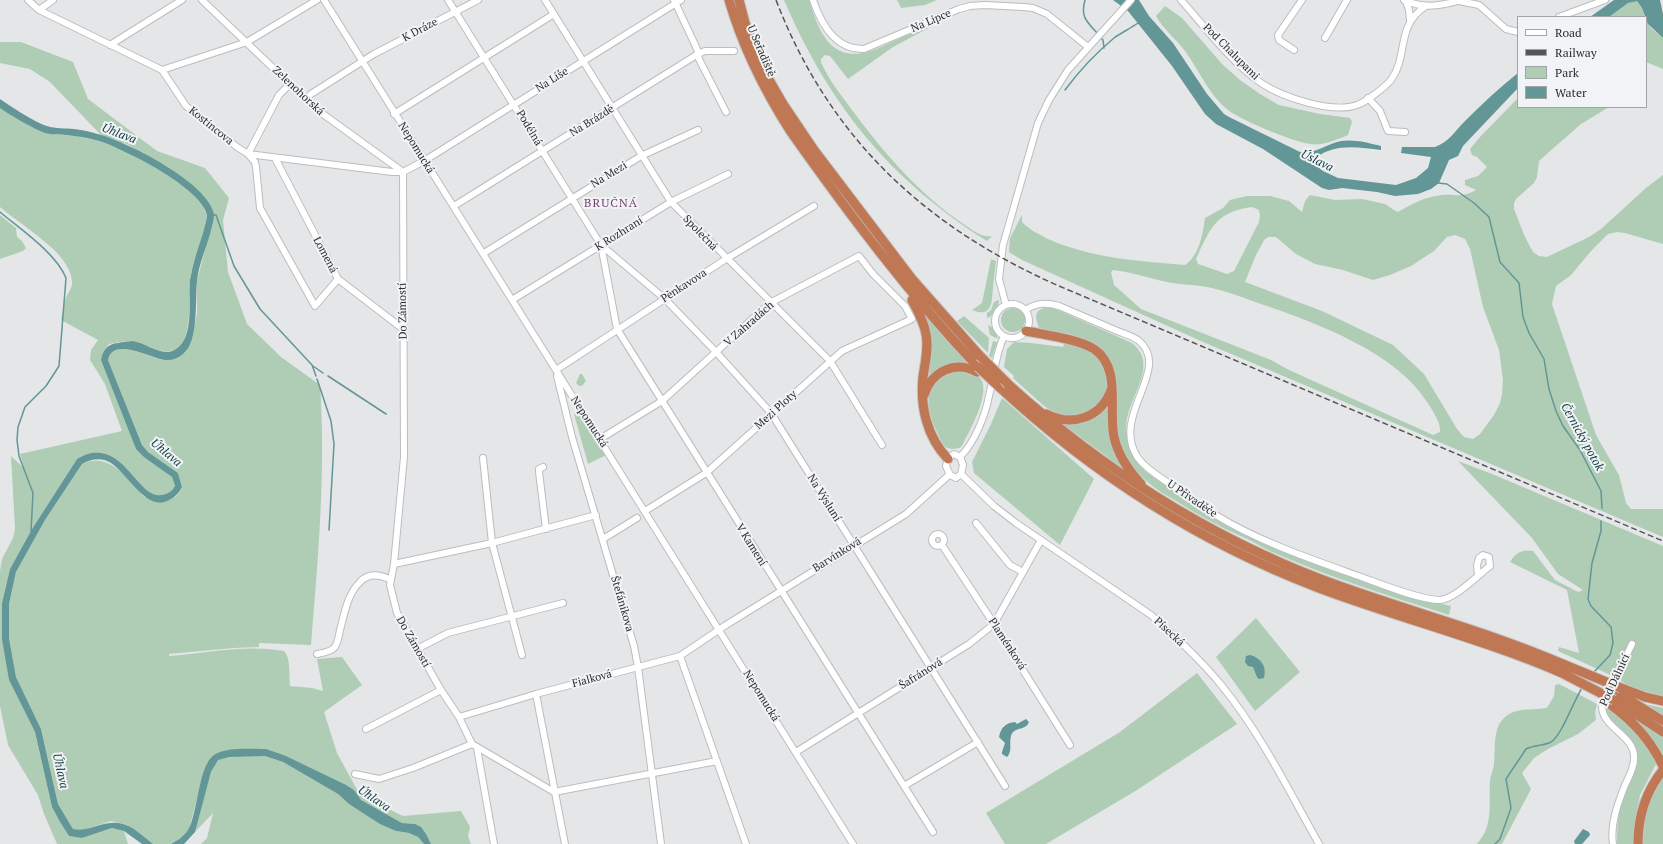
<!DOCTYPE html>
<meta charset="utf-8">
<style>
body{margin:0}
#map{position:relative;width:1663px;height:844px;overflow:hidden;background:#e4e6e8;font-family:"PT Serif",serif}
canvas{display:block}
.legend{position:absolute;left:1517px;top:16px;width:130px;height:92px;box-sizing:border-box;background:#f2f3f6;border:1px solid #a3a4a6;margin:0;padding:5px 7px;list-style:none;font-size:12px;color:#2c2d2d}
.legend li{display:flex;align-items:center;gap:8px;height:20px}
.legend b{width:20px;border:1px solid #a3a4a6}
</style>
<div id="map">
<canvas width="1663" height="844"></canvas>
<ul class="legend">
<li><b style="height:5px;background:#fff"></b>Road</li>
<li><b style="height:5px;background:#545556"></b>Railway</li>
<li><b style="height:11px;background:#afcdb4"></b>Park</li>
<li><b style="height:11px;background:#639697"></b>Water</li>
</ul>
</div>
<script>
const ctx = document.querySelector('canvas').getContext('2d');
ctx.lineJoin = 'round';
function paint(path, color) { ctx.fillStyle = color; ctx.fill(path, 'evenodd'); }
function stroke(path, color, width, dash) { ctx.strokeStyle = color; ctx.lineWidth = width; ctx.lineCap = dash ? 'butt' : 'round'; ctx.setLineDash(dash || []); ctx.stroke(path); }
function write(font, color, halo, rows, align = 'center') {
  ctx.font = font + ' "PT Serif",serif'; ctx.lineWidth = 4; ctx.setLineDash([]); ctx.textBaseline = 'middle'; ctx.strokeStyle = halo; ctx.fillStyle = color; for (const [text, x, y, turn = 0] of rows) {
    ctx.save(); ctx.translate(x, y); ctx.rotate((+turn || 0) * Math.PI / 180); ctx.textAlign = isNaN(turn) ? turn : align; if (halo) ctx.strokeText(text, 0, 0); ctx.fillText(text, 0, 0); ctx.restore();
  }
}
paint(new Path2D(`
 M784,0h25c5,16 12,38 26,48 22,16 52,-5 72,-13 10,-4 20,-7 29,-11l-43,23 -45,32 -18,-23 -5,-1 -4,4v3c7,17 20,33 31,48 32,43 68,85 113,115 8,5 16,13 27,11l-5,5c-97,-61 -158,-136 -203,-241z
 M897,0h40l-12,5 -24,3z
 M1632,1h5l5,7 3,9h-36l14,-11z
 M1165,6l17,12 40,46 18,16 20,14 19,11 41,9 30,4 2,4 -4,13c-12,5 -25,11 -38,9 -19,-3 -67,-23 -82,-34 -19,-15 -29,-40 -43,-59 -9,-12 -22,-22 -29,-35z
 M1646,20l5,8 12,10v31l-17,-7z
 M0,42h21l52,20 15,37 69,52 48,17 24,30 -6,22 5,52 19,52 34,33 39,28c6,87 -2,173 -9,260l-52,-2v4l-25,1 -65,6v2c38,-3 77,-12 115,-5 7,7 5,26 6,35l22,2 11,3 -6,-32 25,-2 20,28 -38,27 13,41 23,42 43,21 58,-5 9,16 -2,9 3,8h-40l-2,-4 -14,-16 -13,-1 -16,-9 -26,-14 -6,-10 -68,-34 -58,-6 -23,19 -16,60 -7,8 -11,7h-18l-26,-19 -16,-4 -30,10 -8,-2 -15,-25 -17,-75 -25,-52 -7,-39v-34l7,-32 29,-52 37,-56c26,-13 46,14 62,33h31l4,-4 3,-6 -4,-14 -30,-21 -6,-7 -34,-85c5,-25 44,0 58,0 7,0 14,-6 20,-8l6,-16 5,-22v-33l17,-66 -5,-12 -80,-58 -28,-10 -51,-53 -20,-13 -30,-6z
 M1518,98v9h91l-28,17 -32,28 -10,9 -2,16 -3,6 -18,16 -2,4v6l11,28 8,15 6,4 8,1 42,-20 12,-8 45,-41 17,-13v69l-38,-11 -8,-1 -9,2 -16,16 -21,25 -15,11 -4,18 44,131 23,40 7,28 5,6h32v28l-460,-195 -181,-82 -13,-8 1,-14 12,-23v7c7,8 17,12 26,17 43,19 90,22 137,26 14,-9 18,-31 20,-47l18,-10 7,-8 17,-4h23l19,5 13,11 3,-11 5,-6 25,5 27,-1 23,5 9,6 4,2c12,-7 25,-14 38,-16 18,-4 22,4 40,-6l-11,-5v-5l13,-4 9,-9 -10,-10 -5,-2 -2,-6 10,-12zM1252,207l7,3 1,6 -1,6 -25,49 -7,3 -29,-10 -2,-5c14,-30 19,-47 56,-52zM1455,235l10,4 5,10 13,58 16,43 4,30 -1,14 -2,9 -6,12 -14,19 -7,5 -9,-2 -7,-8 -33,-55 -31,-29 -71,-34 -77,-29 11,-27 8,-15 4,-3h8l20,17 19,10 28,6 30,10 17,-5 21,-9 23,-15 13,-14zM1113,270c16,2 30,6 45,10 17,5 36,4 54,8 17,4 35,11 52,17 55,19 134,48 165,100 5,8 12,18 11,27l-7,3 -144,-65 -18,-10 -130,-51 -27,-24 -3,-13z
 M0,108l45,25 30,3 24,5 27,10 43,25 24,17 10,13 4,10c-4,22 -14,43 -17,65 -2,17 5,68 -21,70 -12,1 -24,-7 -35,-10 -8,-1 -17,2 -25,3l-6,8 33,97 36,28 3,9c-5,10 -19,12 -27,5 -15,-12 -26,-35 -47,-38 -9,-2 -17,2 -24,6l-45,70 -22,40 -8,34 7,77 26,52 17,75 8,15 9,14 13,2 30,-10 12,3 4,13h-71l-13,-30 -6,-19 -30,-50 -8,-39v-135l2,-12 11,-21 2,-9 -4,-73 13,12 -4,-14 102,-23 -17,-47 -15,-24 1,-10 7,-10 -37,-20c2,-7 2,-15 5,-22 2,-6 7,-10 6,-17 -2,-29 -52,-56 -72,-74z
 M0,215l16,13 1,9 5,4 4,7 -3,3 -23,8z
 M991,259l5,2c-1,9 -2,17 -3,26 -1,13 0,32 -21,23l10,-7z
 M999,300c0,7 -5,16 -12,18v-5l4,-3 3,-8z
 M1044,308h8l8,3 72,32c31,25 -11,59 -5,90 3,13 8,28 18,38 10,8 22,15 33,22 42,30 84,49 132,68 46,19 93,35 141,45l-2,9c-60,-19 -120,-38 -177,-63 -9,-4 -18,-10 -27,-14 -25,-11 -49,-24 -72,-39 -8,-4 -16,-9 -23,-15 -15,-13 -29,-28 -33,-49 -6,-32 11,-74 -25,-93 -16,-8 -36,-10 -53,-14 -2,-8 -7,-16 5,-20z
 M1001 320a12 12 0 1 1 24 0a12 12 0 1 1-24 0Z
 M924,312l46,51c-18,-4 -31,4 -43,17 5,-24 5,-46 -3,-68z
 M964,316l25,22 -1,15 -31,-32z
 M988,325l7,4 3,10 -8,-4z
 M993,341l4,1 -5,16 -3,-2z
 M1014,342l17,1 32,4 1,-3h9l23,10 6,7 7,21 -2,8 -3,9 -14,14 -24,4 -11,-4 -11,-7 -31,-28 1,-2 -10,-9 3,-18z
 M953,370c7,1 16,1 22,4 22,10 -5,56 -12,70l-3,4 -8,1 -7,-2c-11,-19 -26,-49 -8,-68 4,-4 11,-7 16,-9z
 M580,374h2l4,7 -4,5h-3l-3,-3z
 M1002,398l92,81 -34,66 -86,-72 -2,-11 19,-38z
 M1109,402l20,71 -69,-51c22,2 36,0 49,-20z
 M576,412l4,2 26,41 -18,9 -14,-50z
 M1458,461l34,13 171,72v150l-33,-9 -13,-9 -59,-27 1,-4 20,6 -12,-63 -57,-28c6,-10 13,-13 23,-11l22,29 23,12 5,-2 -25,-16 -26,-36z
 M1256,618l44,54 -45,39 -39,-54z
 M1197,673l40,51 -100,66 -91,54h-41l-19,-31 134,-81z
 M1559,684l38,20 -2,8 1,8 -18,14 -30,15 -14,9 -12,15 9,16 -29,55h-25c3,-4 6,-8 8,-12 7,-16 4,-35 5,-52 1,-5 3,-10 4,-15 2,-18 -3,-42 17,-52 10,-5 24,-3 36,-5l7,-12 1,-11z
 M1645,704l18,4v7z
 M1604,706c7,6 14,10 20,15 15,13 24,27 32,43l-16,31 -6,33 -1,16h-16c0,-16 1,-33 6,-48 4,-13 17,-29 14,-43 -5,-20 -29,-27 -33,-47z
 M1641,721l22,15v18l-25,-32z
 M265,756l18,6 55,32 11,10 47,27 13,2 9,4 6,7h-223l6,-6 6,-25 -18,19c4,-14 14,-64 23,-72 9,-6 36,-4 47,-4z
 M1663,778v66h-22v-9l6,-30z`), '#afcdb4');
paint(new Path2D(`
 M1113,0h26l10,16 24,27 34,51 17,20 5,3 71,35c16,2 26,-8 41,-11 13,-2 28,2 40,5v4c-24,-3 -47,-7 -67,9l-1,4 10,8 15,7 58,7 20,-7 12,-10 3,-11 -30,-4 1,-6h33c14,-5 20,-16 30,-26 17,-17 34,-33 53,-48v15l-55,58 -5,10 -9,4 -10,23 -8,6 -13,5 -23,2 -18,-4 -35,-4 -13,2 -7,-2 -59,-39 -47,-25 -11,-10 -33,-48 -44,-55z
 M1614,0h46l3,14v24l-15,-14 -6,-16 -5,-7 -9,2 -19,14h-19z
 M0,99c10,7 36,24 47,27 8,3 19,2 27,3 9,1 18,3 27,6 28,8 107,48 113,79 0,4 -1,9 -2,12 -4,19 -13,36 -15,55 -2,18 2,61 -14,73 -5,4 -10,6 -16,6 -14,0 -54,-25 -59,0l34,85 6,7 30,21 4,14c-3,6 -6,9 -13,13 -22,13 -41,-26 -58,-37 -10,-6 -20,-4 -29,1l-37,56 -29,52 -7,32v34l7,39 25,52 17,75 15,25c9,2 16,-1 24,-3 28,-9 35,2 56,18h-11l-18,-13 -12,-3 -30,10 -13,-2 -9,-14 -8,-15 -17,-75 -26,-52 -7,-41v-36l8,-34 22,-40 45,-70c7,-4 15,-8 24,-6 21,3 32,26 47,38 8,7 22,5 27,-5l-3,-9 -28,-20 -8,-8 -35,-89c2,-10 6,-16 17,-17 4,-1 10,-2 15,-2 13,2 30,17 43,8 19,-12 12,-51 14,-69 3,-17 8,-32 13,-47 1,-5 4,-13 4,-18 -5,-27 -83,-66 -108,-74 -10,-3 -22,-5 -33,-6 -6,-1 -15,0 -21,-2 -9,-3 -37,-19 -45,-25z
 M1250,655c11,3 17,11 14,23l-5,1 -2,-2 -4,-10 -5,-1 -3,-4 1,-6z
 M1026,719l3,3c-3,8 -11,5 -16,10 -6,8 1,18 -6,25l-5,-3v-2l3,-9 -6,-6c2,-10 7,-14 16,-15l2,2z
 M266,749l20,7 60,29 8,5 7,10 25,14 16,9 13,1 6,3 5,7 5,10h-7l-6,-7 -9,-4 -13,-2 -16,-7 -31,-20 -11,-10 -55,-32 -18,-6 -36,1 -11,3 -7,12 -16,60 -11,12h-13c7,-4 12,-7 17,-14 10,-16 10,-64 26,-75 11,-8 38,-6 52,-6z
 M1583,829l6,3 1,3 -8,9h-7l-1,-3z`), '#639697');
stroke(new Path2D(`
 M1085,0c-5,17 2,22 13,34
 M1100,37l3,3 1,8
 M1065,90c14,-19 31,-37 49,-52 7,-5 17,-10 24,-15
 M1438,183l9,1 27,19 15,14 11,45 19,21 4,34 6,16 15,26 5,30 7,22 7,15 17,24 21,41 1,17
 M0,212c20,17 56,41 66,66l-7,88 -13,20 -21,21 -7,20 -1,13 2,16 14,37 -2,38
 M213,215h3l18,51 26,43 52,56 4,11
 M313,366l10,7
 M328,376l58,38
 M317,379l14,42 3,23 -5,86
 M1594,672l16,-17 3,-12 -2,-16 -20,-21 -3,-7 4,-36 9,-32v-10
 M1495,844l5,-5 11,-31 -5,-29 20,-30c8,-4 17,-3 25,-7 10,-5 23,-42 31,-54`), '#639697', 1.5);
const minor = new Path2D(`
 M28,0l11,10 123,60 24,36 51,41 11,7 144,18h11l1,285 -10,107 -4,21 7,28 44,77 18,27 13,27 82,48 163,-31
 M202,0l114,109 87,63 21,-11 257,-161
 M324,0l529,844
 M448,0l153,245 64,54 52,54 54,60 234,373
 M545,0l126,202 159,159 52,84
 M674,0l23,49 2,10 27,53
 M813,0c8,24 23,50 51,49l95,-40 11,-3 14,-1 39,2 10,1 14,6 41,33
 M1181,0c25,28 49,61 80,83 21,14 71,31 96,22 9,-3 28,-18 34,-25 18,-25 4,-54 35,-74
 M1404,0c19,9 38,6 57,0
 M1406,1l3,9 1,10
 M1459,1l20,4 27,24 12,3
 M39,10l14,-10
 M1559,17l46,-17
 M1325,38l22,-38
 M110,45l72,-45
 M1294,50l-15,-10 -1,-5 24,-35
 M162,70l85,-28 70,-42
 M1368,98l12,13 8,20 17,1
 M306,99l5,-5 63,-40 104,-54
 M394,114l160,-100
 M248,154l7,8 1,5 4,41 55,98 23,-27
 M248,154l31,-59 11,-11
 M275,158l63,121 65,50
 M454,206l244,-152 7,-3h29
 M601,245l16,84 316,503
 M484,253l157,-97 57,-26
 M512,300l159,-98 57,-28
 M995 321a17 17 0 1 1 34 0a17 17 0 1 1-34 0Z
 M1006,305l-7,-26 4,-34 35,-122 11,-23 19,-30 63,-70
 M1025,310c12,-7 20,-8 34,-4 19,8 37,16 56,24 7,3 17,6 23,10 36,29 -29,75 0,118 8,11 22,19 33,27 14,10 28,20 43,29 45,28 100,46 150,64 19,7 57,22 76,22 15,-1 38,-25 50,-34l-1,-9 -6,-2 -4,3 -2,7 1,10
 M556,370l170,-111 88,-53
 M557,376l15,61 62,209 4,21 23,177
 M600,439l62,-38 108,-98 89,-47 14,18 32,32 7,13 -70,32 -136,122 -61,38
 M954,454l6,3 3,8 -2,9 -5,4 -6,-3 -4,-9 2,-8z
 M960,457c15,-15 25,-41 29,-61 5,-21 6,-41 15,-60
 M483,458l9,85 30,112
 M543,467l-4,2v3l7,57
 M961,474l33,32 22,17 135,92c25,22 50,45 71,71 39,48 67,105 97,158
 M976,523l34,42 13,7
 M932 540a6 6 0 1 1 12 0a6 6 0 1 1-12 0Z
 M603,539l34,-21
 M942,545l52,79 76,121
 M394,564l98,-21 104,-28
 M417,649l31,-16 115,-30
 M317,654c5,-1 13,-2 17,-6 4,-4 5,-13 6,-18 5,-18 7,-35 20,-48 9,-10 21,-7 31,-2
 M680,656l66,188
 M536,694l29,150
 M459,717l77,-23 144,-38 46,-31 180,-111 43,-39
 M366,729l75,-39
 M477,748l17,96
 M796,752l173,-108 25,-20 47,-84
 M355,774l24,5 34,-11 59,-24
 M904,786l74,-44
 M1613,844c-3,-20 5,-41 12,-59 4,-8 9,-17 9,-26 2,-24 -32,-30 -32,-53l30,-62`);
const highway = new Path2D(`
 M729,0c14,48 35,90 62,132 58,82 118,162 187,235
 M739,0l6,23 23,55 15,26 31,46 98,129 68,77
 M912,300c6,11 12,22 14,34 3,14 -1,29 -3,43 -3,30 4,60 25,82
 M1026,331c19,4 52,8 68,18 28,19 14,60 20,88 4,18 15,34 27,47
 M996,384c94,88 202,158 323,204 80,30 164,51 243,85
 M1008,384c93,84 198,151 315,196 80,30 164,51 242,85
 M924,395c8,-24 31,-35 53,-23
 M1046,414c26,13 55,4 65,-24
 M1621,688l24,9 18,4
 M1618,693l45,28
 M1614,700l49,32
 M1611,705c22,16 40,36 52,61
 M1638,844c0,-27 8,-53 25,-74`);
stroke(minor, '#bbbdbf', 8);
stroke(highway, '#c4c4c4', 11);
stroke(minor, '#fff', 6);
stroke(highway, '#bf7754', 9);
stroke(new Path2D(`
 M776,0c53,138 149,227 283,286l604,255`), '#545556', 1.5, [6, 3]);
const highwayBridge = new Path2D(`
 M980,356l28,28
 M978,367l18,17
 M1565,665l56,23
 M1562,673l52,27`);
stroke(highwayBridge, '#c4c4c4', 11, []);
stroke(highwayBridge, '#bf7754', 9);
write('11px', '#2c2d2d', '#f2f3f6', [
 ["Na Lipce",931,21,-23],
 ["K Dráze",420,30,-28],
 ["U Seřadiště",761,51,67],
 ["Pod Chalupami",1231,52,45],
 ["Na Líše",552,80,-32],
 ["Zelenohorská",298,91,43],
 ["Na Brázdě",592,121,-32],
 ["Kostincova",211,126,39],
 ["Podélná",529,128,59],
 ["Nepomucká",416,148,58],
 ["Na Mezi",609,175,-31],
 ["Společná",700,233,46],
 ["K Rozhraní",619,234,-32],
 ["Lomená",325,255,62],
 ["Pěnkavova",684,286,-33],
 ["Do Zámostí",403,311,-91],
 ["V Zahradách",749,324,-41],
 ["Mezi Ploty",776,410,-42],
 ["Nepomucká",589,422,57],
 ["Na Výsluní",824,498,58],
 ["U Přivaděče",1192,499,34],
 ["V Kamení",751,545,58],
 ["Barvínková",837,555,-32],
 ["Štefánikova",622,604,74],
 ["Písecká",1169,632,43],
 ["Do Zámostí",413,642,60],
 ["Plaménková",1007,644,57],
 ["Šafránová",921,674,-32],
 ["Fialková",592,679,-15],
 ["Pod Dálnicí",1615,680,-65],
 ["Nepomucká",761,696,58]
]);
write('italic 12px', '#0f4041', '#f2f3f6', [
 ["Úhlava",119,134,21],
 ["Úslava",1317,161,26],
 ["Černický potok",1582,437,61],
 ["Úhlava",166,453,40],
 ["Úhlava",60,771,77],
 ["Úhlava",374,799,34]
]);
ctx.letterSpacing = '1px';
write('12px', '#733f70', '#f2f3f6', [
 ["BRUČNÁ",611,204]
]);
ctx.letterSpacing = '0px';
</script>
